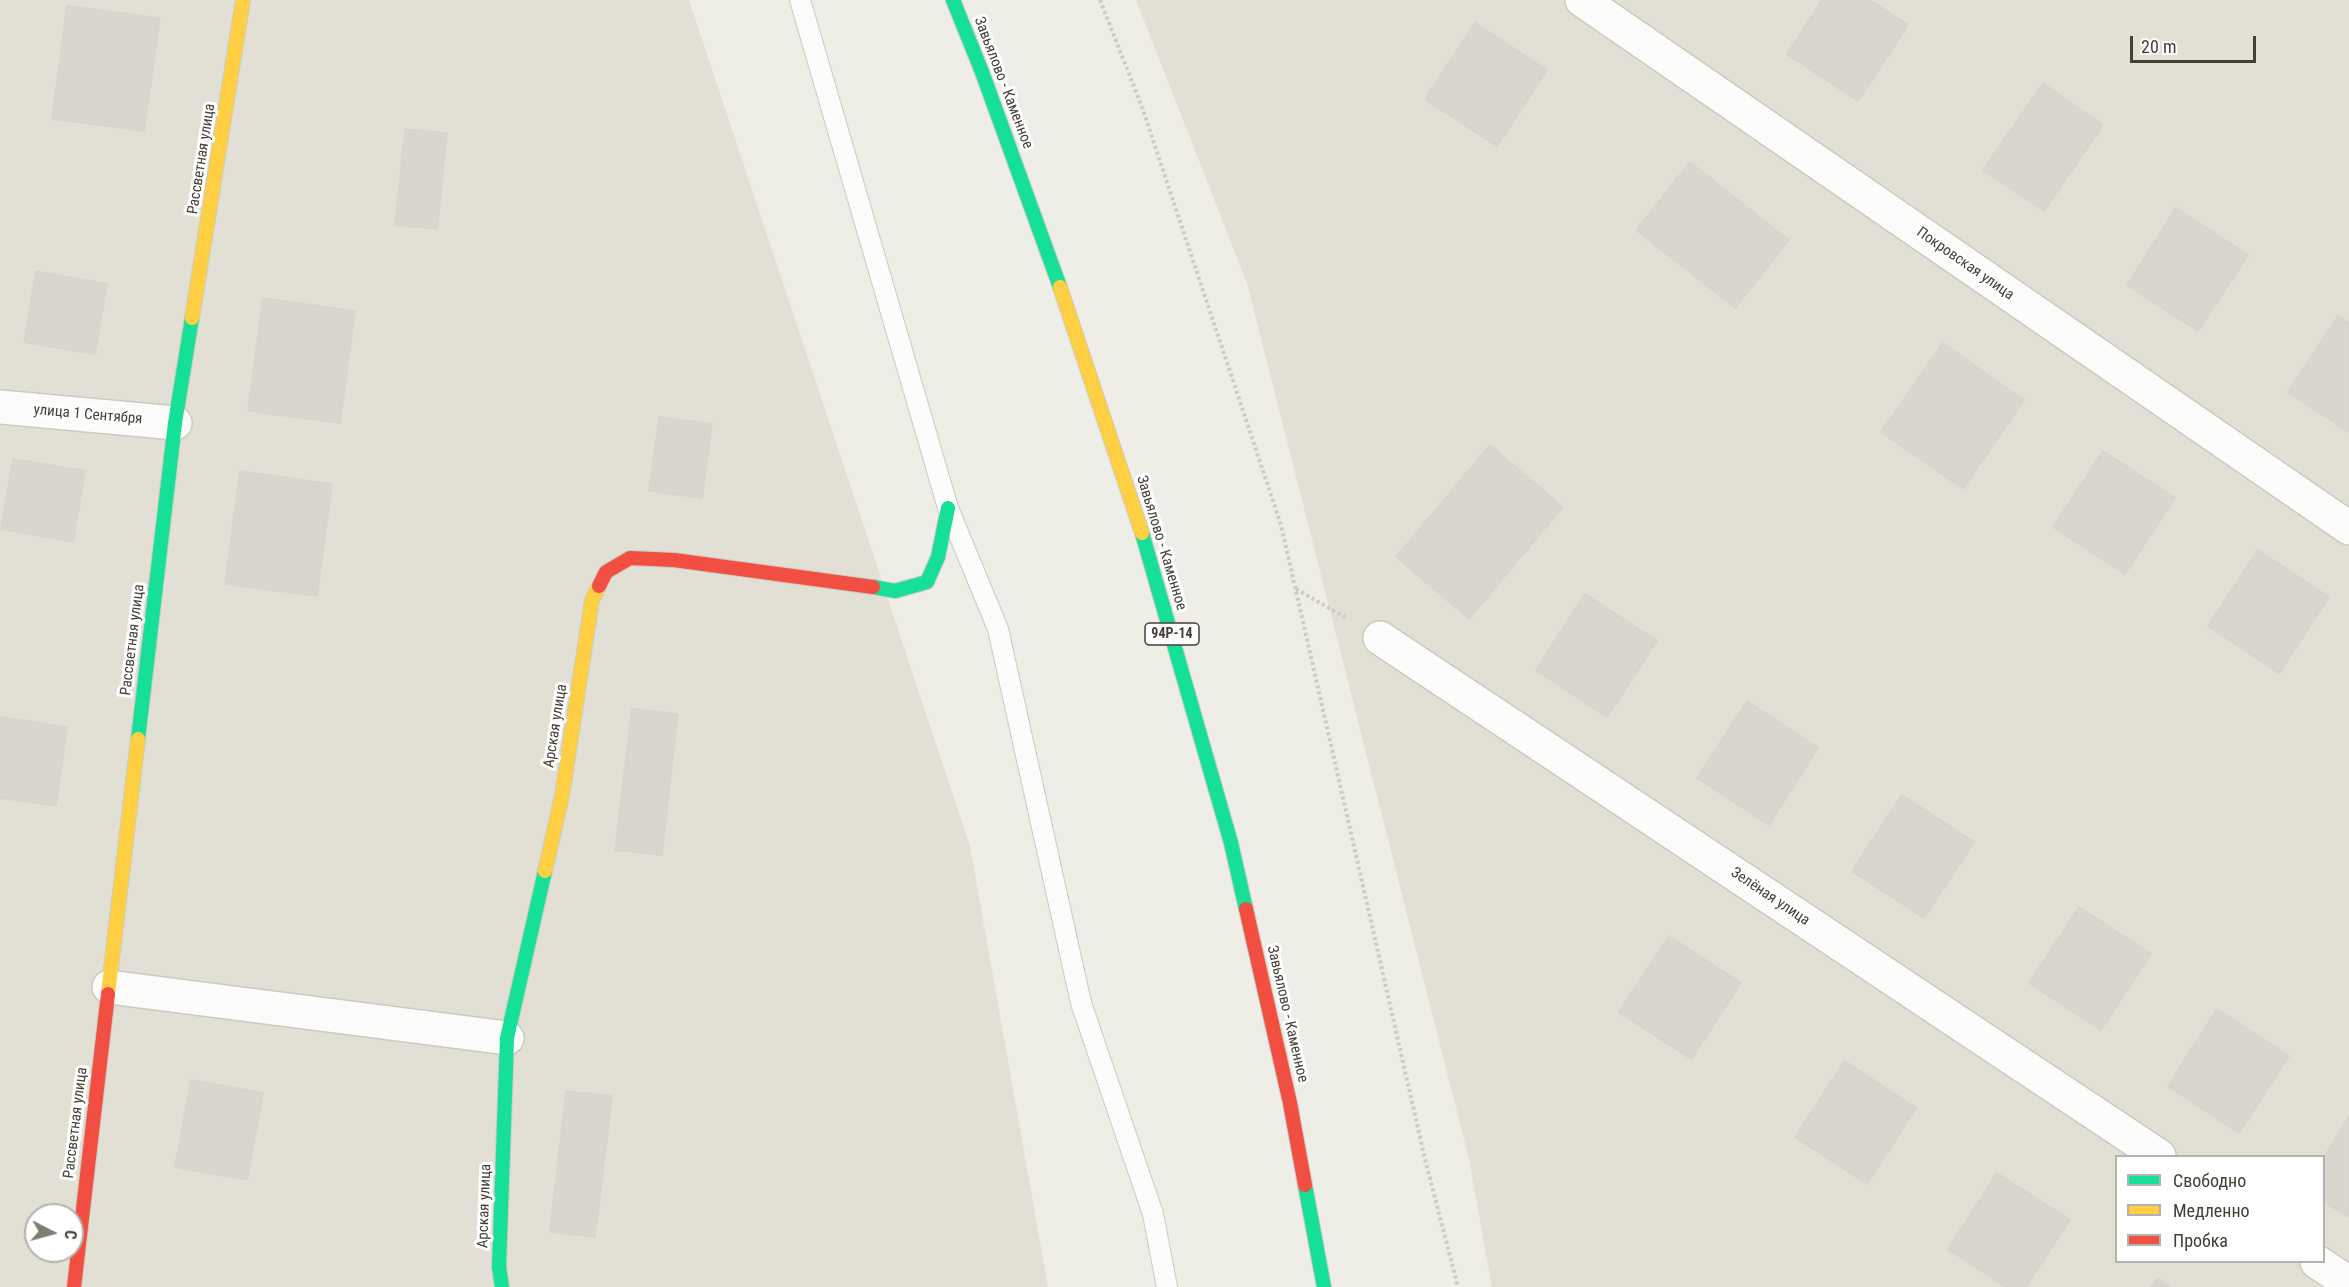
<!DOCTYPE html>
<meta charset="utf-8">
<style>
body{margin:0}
#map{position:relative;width:2349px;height:1287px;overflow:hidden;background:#eeede6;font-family:"Roboto Condensed",sans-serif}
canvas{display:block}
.legend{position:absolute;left:2115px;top:1155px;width:210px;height:108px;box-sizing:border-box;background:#fff;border:2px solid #b4b2ae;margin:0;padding:8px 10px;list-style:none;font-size:18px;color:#433f34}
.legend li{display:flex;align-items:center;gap:12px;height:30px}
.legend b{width:30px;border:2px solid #b4b2ae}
.north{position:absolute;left:24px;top:1203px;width:60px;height:60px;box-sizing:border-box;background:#fff;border:2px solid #b4b2ae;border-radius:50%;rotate:96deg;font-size:16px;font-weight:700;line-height:24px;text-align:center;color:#433f34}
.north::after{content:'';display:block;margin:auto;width:21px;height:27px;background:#7f7c72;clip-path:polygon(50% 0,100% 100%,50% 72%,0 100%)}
.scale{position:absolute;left:2130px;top:36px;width:126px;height:27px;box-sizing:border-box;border:3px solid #433f34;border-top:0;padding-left:8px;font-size:18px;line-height:21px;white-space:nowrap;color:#433f34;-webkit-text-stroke:4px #fff;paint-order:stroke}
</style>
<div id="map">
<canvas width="2349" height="1287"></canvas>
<ul class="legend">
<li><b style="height:8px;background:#16e098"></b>Свободно</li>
<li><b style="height:8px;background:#ffcf43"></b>Медленно</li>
<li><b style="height:8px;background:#f24e42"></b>Пробка</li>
</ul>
<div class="north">С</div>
<div class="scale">20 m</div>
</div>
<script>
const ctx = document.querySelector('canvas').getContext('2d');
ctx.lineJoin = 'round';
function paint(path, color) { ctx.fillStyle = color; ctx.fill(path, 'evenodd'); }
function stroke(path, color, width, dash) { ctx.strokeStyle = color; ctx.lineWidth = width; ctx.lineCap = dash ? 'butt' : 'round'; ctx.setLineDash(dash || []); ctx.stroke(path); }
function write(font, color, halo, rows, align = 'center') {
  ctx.font = font + ' "Roboto Condensed",sans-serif'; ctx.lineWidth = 6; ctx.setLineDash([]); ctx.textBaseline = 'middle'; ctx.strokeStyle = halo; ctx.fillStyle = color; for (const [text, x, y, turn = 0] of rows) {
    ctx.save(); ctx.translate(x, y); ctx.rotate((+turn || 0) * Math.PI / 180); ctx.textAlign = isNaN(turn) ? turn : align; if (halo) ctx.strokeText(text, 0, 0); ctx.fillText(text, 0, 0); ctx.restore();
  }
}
paint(new Path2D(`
 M0,0h689l281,846 78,441h-1048zM36,1215h36v36h-36z
 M1136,0h1213v1287h-857l-23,-128 -222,-876zM2116,1156h208v106h-208z`), '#e2e0d4');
const building = new Path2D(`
 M1822,0h48l38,25 -50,76 -71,-47z
 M67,6l93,12 -16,113 -92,-12z
 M1475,23l72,47 -50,76 -72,-47z
 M2043,83l60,42 -59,86 -61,-41z
 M405,129l42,4 -10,96 -42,-4z
 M1690,162l99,78 -54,68 -99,-78z
 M2176,208l72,47 -50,76 -71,-46z
 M36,271l71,13 -12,70 -71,-12z
 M263,298l92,13 -15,112 -92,-12z
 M2338,316l11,7v109l-61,-40z
 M1943,343l81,57 -61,89 -82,-57z
 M659,417l53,7 -10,74 -53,-7z
 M1490,445l73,62 -94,112 -73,-62z
 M2103,451l72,47 -50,76 -72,-47z
 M13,459l72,12 -12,71 -72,-13z
 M240,471l92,13 -15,112 -92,-12z
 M2258,550l71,47 -50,76 -71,-47z
 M1585,594l72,47 -50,76 -71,-47z
 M1747,701l71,47 -49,77 -72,-47z
 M632,709l46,5 -16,141 -47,-5z
 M0,717l67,10 -11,79 -56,-8z
 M1902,795l72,47 -50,76 -72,-47z
 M2079,907l72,47 -50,76 -72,-47z
 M1669,936l72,47 -50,76 -72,-47z
 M2217,1009l72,47 -50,77 -71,-47z
 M1845,1061l71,47 -49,76 -72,-47z
 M191,1080l72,13 -16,87 -72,-13z
 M566,1091l46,5 -17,141 -45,-5z
 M2349,1116v101l-25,-15v-45z
 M1997,1173l73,47 -44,67h-20l-58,-38z
 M2157,1278l14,9h-20z`);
paint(building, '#d8d6cf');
stroke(building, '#d6d4cc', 1.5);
const lane = new Path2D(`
 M800,0l148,508 50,121 83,374 72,211 14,73`);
const street = new Path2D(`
 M1582,0l767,528
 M0,407l175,16
 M1380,638l779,518
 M109,987l398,51
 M2317,1262l32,21`);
const fast = new Path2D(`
 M953,0l29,72 78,215
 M1142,533l89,310 15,66
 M873,587l22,4 32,-9 11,-25 10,-49
 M138,739l37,-316 17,-105
 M1305,1185l19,102
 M502,1287l-3,-20 8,-229 38,-167`);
const slow = new Path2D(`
 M1060,287l82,246
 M192,318l51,-318
 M545,871l17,-75 30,-196 7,-14
 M108,994l30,-255`);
const jam = new Path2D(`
 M599,586l7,-14 24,-14 44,2 199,27
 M1246,909l44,194 15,82
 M74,1287l34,-293`);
stroke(lane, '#cac9c2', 22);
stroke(street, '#cac9c2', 36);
stroke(fast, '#cdcbbe', 16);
stroke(slow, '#cdcbbe', 16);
stroke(jam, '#cdcbbe', 16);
stroke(new Path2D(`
 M1100,0l42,107 139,418 144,634 33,128
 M1296,589l52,30`), '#cccbc6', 4, [3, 3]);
stroke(lane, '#fcfcfb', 20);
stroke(street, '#fcfcfb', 33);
stroke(fast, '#16e098', 14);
stroke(slow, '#ffcf43', 14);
stroke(jam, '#f24e42', 14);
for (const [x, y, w] of [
 [1172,634,54]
]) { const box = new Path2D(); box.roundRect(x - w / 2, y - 11, w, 22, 4.5); ctx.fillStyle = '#fff'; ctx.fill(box); stroke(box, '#433f34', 1.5); }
write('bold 14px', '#433f34', null, [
 ["94Р-14",1172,634]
]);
write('15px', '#433f34', '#fff', [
 ["Завьялово - Каменное",1003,83,69],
 ["Рассветная улица",202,159,-81],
 ["Покровская улица",1965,264,35],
 ["улица 1 Сентября",88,415,5],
 ["Завьялово - Каменное",1161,543,73],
 ["Рассветная улица",133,640,-83],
 ["Арская улица",556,726,-81],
 ["Зелёная улица",1770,897,34],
 ["Завьялово - Каменное",1287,1014,77],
 ["Рассветная улица",76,1123,-83],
 ["Арская улица",485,1206,-88]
]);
</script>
